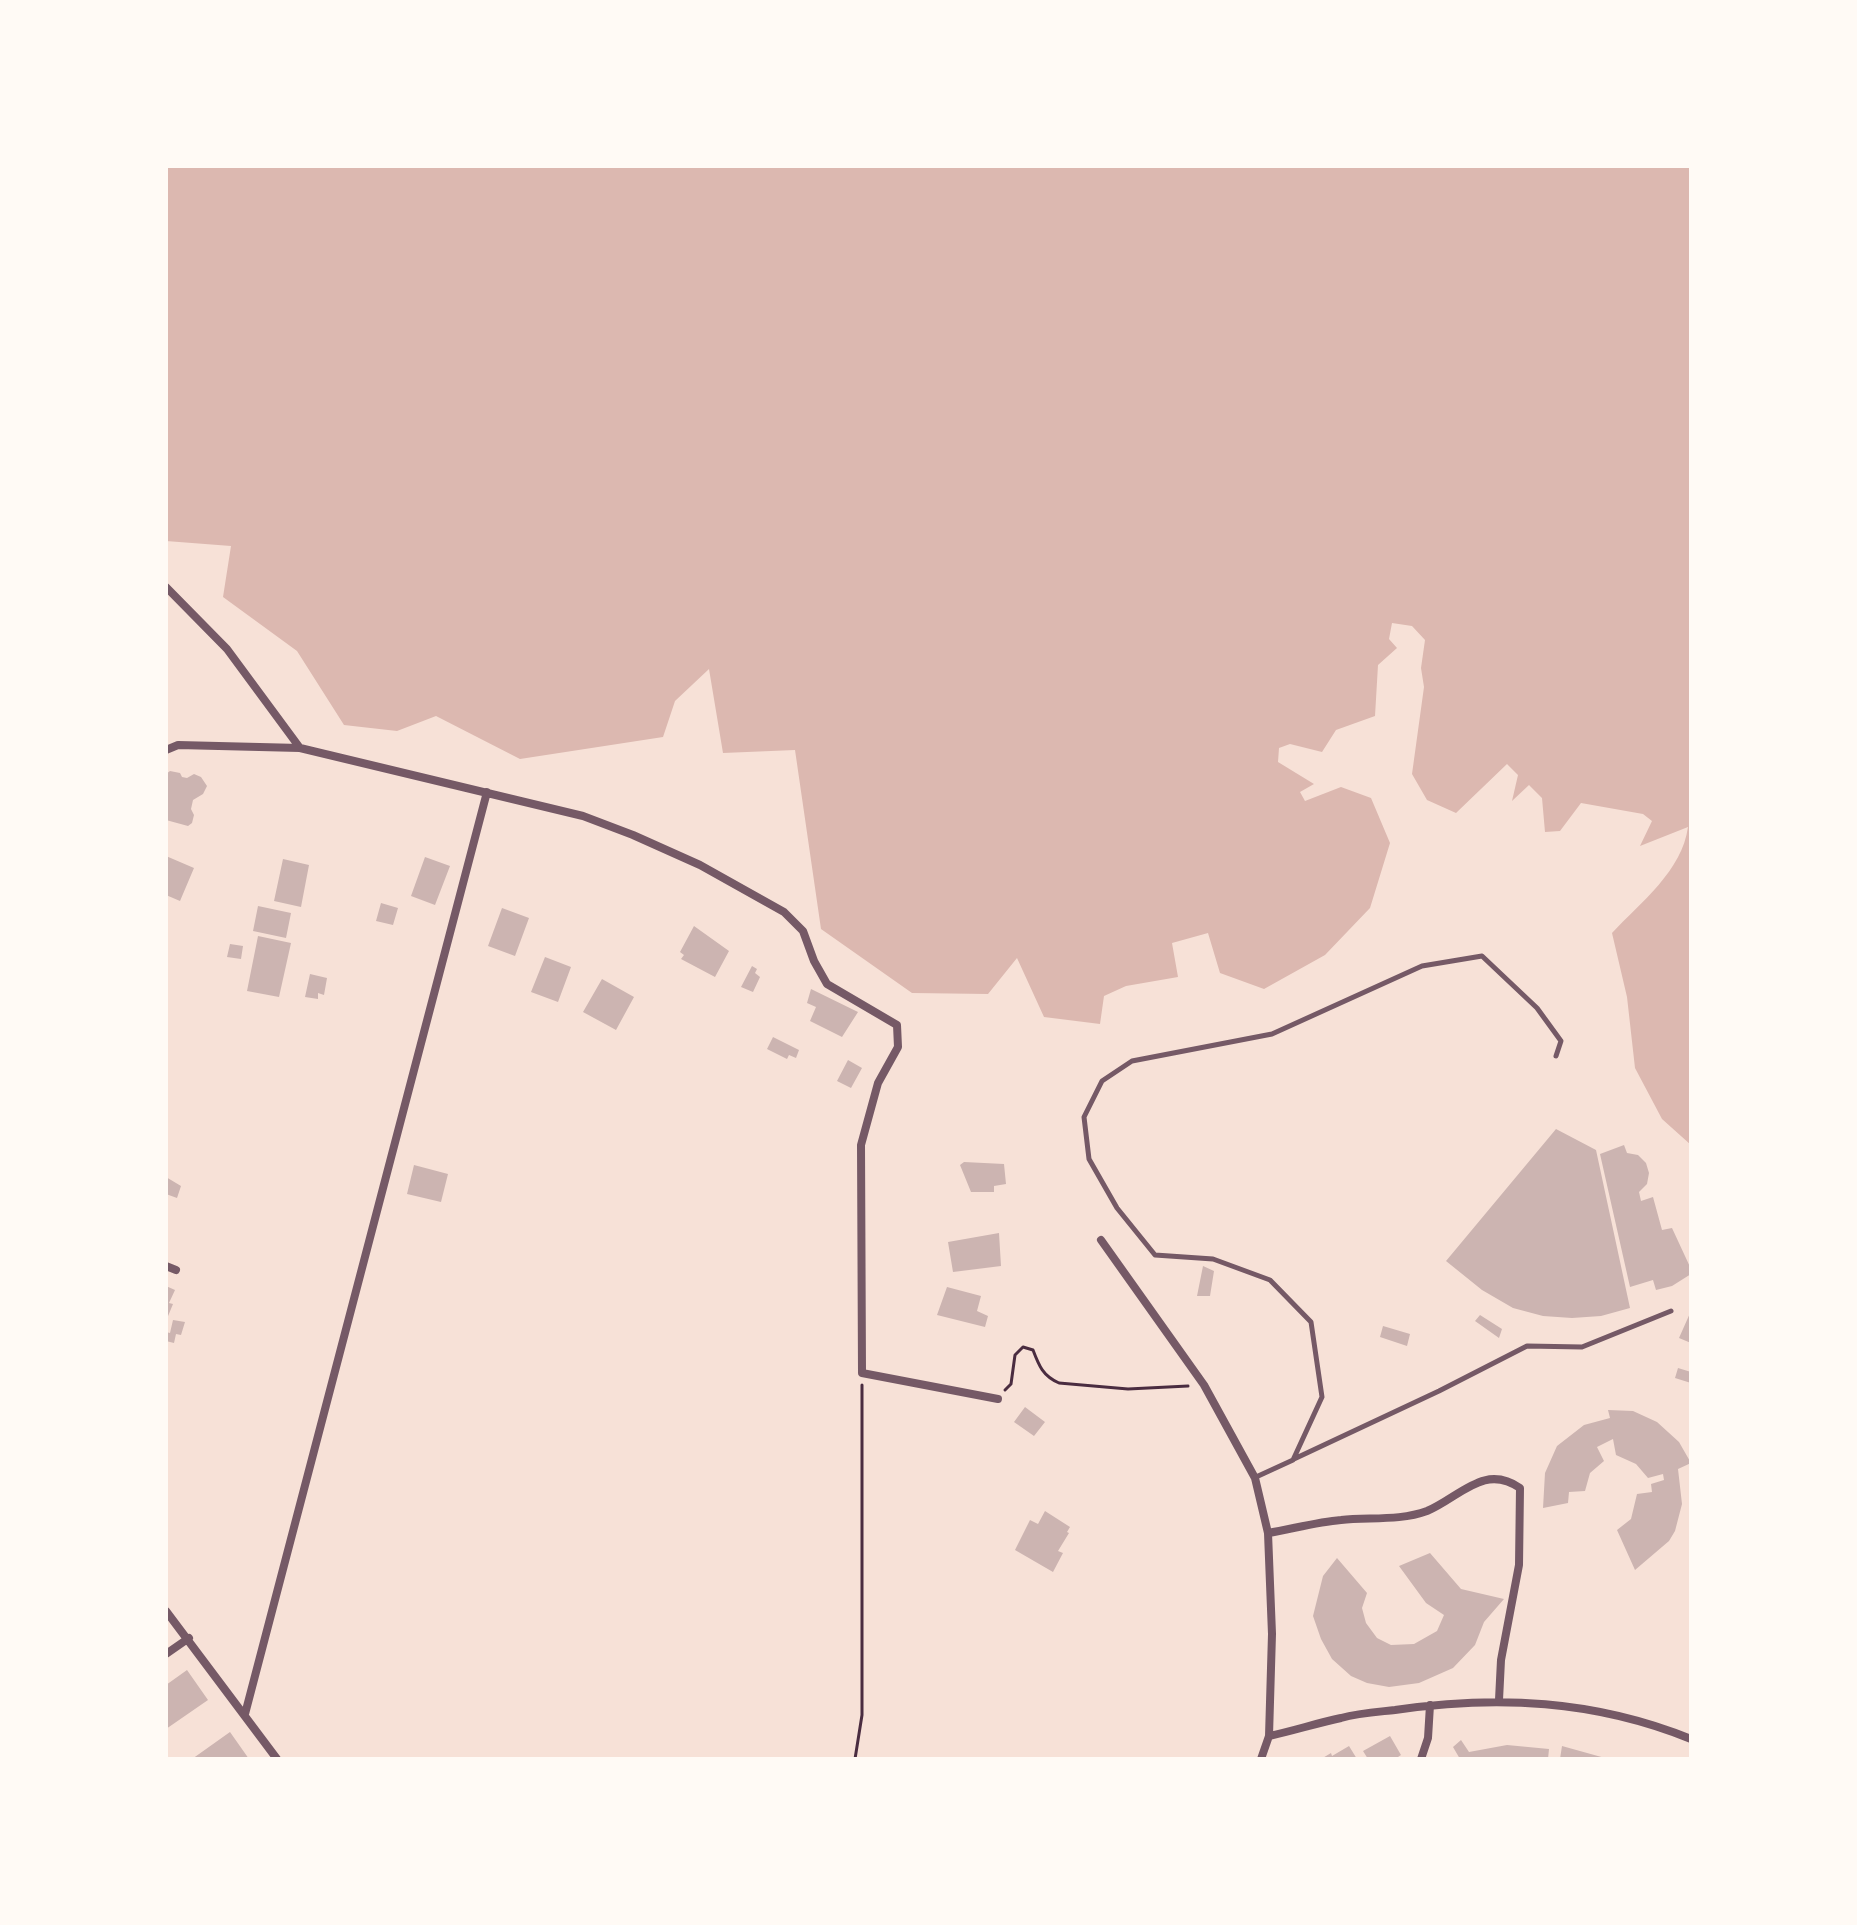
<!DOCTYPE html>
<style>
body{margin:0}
#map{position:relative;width:1857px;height:1925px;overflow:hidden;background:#f7e1d7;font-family:"Archivo Narrow",sans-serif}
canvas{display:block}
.frame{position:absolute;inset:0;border:168px solid #fffaf5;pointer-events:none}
</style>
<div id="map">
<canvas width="1857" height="1925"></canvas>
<div class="frame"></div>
</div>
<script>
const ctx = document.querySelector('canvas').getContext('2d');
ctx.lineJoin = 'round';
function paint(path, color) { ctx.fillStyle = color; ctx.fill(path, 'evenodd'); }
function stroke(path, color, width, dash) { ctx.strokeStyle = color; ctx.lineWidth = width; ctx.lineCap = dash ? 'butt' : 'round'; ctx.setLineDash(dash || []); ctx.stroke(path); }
paint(new Path2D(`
 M166,166h1525v979l-29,-26 -27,-51 -8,-71 -15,-64c29,-31 70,-62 76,-106l-48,19 12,-25 -9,-7 -62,-11 -21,28 -15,1 -3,-34 -13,-13 -17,16 6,-26 -11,-11 -51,49 -29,-13 -15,-26 12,-87 -3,-19 4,-28 -13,-14 -20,-3 -3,16 8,9 -19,17 -3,51 -39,14 -14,22 -32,-8 -11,4 -1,14 36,22 -14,8 5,9 36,-14 30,11 19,45 -20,65 -45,47 -61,34 -44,-16 -12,-40 -36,10 6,34 -52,9 -22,10 -4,28 -56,-7 -27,-59 -29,36 -76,-1 -91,-64 -26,-179 -72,3 -14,-84 -34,32 -12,36 -143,22 -84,-43 -39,15 -53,-6 -47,-74 -74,-54 8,-51 -65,-5z`), '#dcb8b0');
paint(new Path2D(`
 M170,771l10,2 2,4 5,1 7,-4 7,3 6,9 -4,8 -10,6 -2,9 3,6 -2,8 -4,3 -22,-6v-46z
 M166,856l28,12 -14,33 -14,-6z
 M425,857l25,9 -15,39 -24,-9z
 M283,859l26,6 -8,42 -27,-6z
 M381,903l17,5 -5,17 -17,-4z
 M258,906l33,7 -5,25 -33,-7z
 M502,908l27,10 -14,38 -27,-10z
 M694,926l35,25 -14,26 -34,-18 3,-4 -4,-3z
 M258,936l33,7 -12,54 -32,-6z
 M230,944l13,2 -2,13 -14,-2z
 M545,957l26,10 -13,35 -27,-10z
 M752,966l5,3 -2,4 5,4 -7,15 -12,-5z
 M310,974l17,4 -3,17 -6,-2v6l-13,-2z
 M602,979l32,18 -18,33 -33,-18z
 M811,989l47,23 -16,25 -32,-16 6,-14 -9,-4z
 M773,1037l26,13 -3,8 -7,-3 -2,4 -20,-10z
 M848,1060l14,8 -11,20 -14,-7z
 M1556,1129l40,21 34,158 -29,8 -29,2 -29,-2 -30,-8 -31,-18 -36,-29z
 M1624,1145l3,8 11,2 8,8 3,10 -2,11 -8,8 2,9 12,-4 9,33 10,-2 19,41v5l-19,12 -16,4 -3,-10 -23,7 -30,-133z
 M964,1162l40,2 2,20 -12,2v6h-23l-11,-27z
 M414,1165l34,9 -7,28 -34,-8z
 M166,1177l15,9 -4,12 -11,-4z
 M999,1233l2,33 -48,6 -5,-30z
 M1203,1266l11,5 -4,25h-13z
 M166,1286l9,4 -6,13 4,1 -7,17z
 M947,1287l34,9 -4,15 11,5 -3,11 -48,-12z
 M1691,1311v32l-12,-5z
 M1480,1315l22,14 -3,9 -24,-17z
 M173,1320l12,2 -4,13 -5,-1 -2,9 -8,-2v-9l4,1z
 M1383,1326l27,8 -3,12 -27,-9z
 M1678,1368l13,4v11l-16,-5z
 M1025,1407l20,15 -11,14 -20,-14z
 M1608,1410l25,1 24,11 22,20 12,21 -13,6 4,35 -7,27 -6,10 -34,29 -18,-40 14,-11 6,-25 15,-2 -1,-8 13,-4 -1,-6 -15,4 -12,-14 -20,-9 -3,-16 -16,8 7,14 -14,12 -5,18 -16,1 -1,11 -25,5 2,-35 12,-27 27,-21 26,-7z
 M1045,1511l25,16 -3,5 2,1 -11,18 5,2 -10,19 -38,-22 15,-30 8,4z
 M1430,1553l31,36 43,10 -20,23 -9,23 -22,23 -34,15 -30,4 -22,-4 -16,-7 -19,-17 -11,-20 -8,-23 10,-40 14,-18 30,35 -5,15 4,15 11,15 14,7 23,-1 23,-13 7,-16 -18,-12 -27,-37z
 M187,1670l21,30 -42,29v-44z
 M230,1732l19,27h-57z
 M1390,1736l11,19 -6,4h-27l-5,-8z
 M1461,1740l8,12 38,-7 42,4 -1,10h-88l-7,-12z
 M1349,1746l8,13h-36l10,-6 1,3z
 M1562,1746l43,12v1h-45z`), '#ccb4b1');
stroke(new Path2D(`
 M1005,1390l6,-6 4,-29 8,-8 10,3c6,16 10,26 26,33l69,6 60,-3
 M855,1759l7,-44v-330`), '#4a2c40', 3);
stroke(new Path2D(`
 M1294,1459l145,-68 88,-45 55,1 89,-36
 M1256,1477l37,-17 29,-63 -11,-75 -41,-42 -57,-21 -58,-4 -38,-47 -28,-49 -5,-42 18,-36 30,-20 140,-27 150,-68 60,-10 55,52 24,33 -5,15`), '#755966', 5);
stroke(new Path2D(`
 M166,587l61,62 73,99 283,68 50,19 67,30 84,47 19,19 11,30 13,23 70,41 1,22 -20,36 -17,62 1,228 136,26
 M166,750l12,-5 122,3
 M1101,1240l103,145 51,93 13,55 4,101 -3,102 -8,23
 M166,1266l10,4
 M1268,1533c24,-4 49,-11 73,-13 28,-3 59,1 86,-9 33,-14 57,-48 93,-23l-1,77 -18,95 -2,40
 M166,1611l111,148
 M166,1654l23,-16
 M245,1714l242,-922
 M1269,1736c24,-5 48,-13 72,-18 18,-5 36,-6 54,-8 102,-15 200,-10 296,29
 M1421,1759l7,-21 2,-33`), '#755966', 8);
</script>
